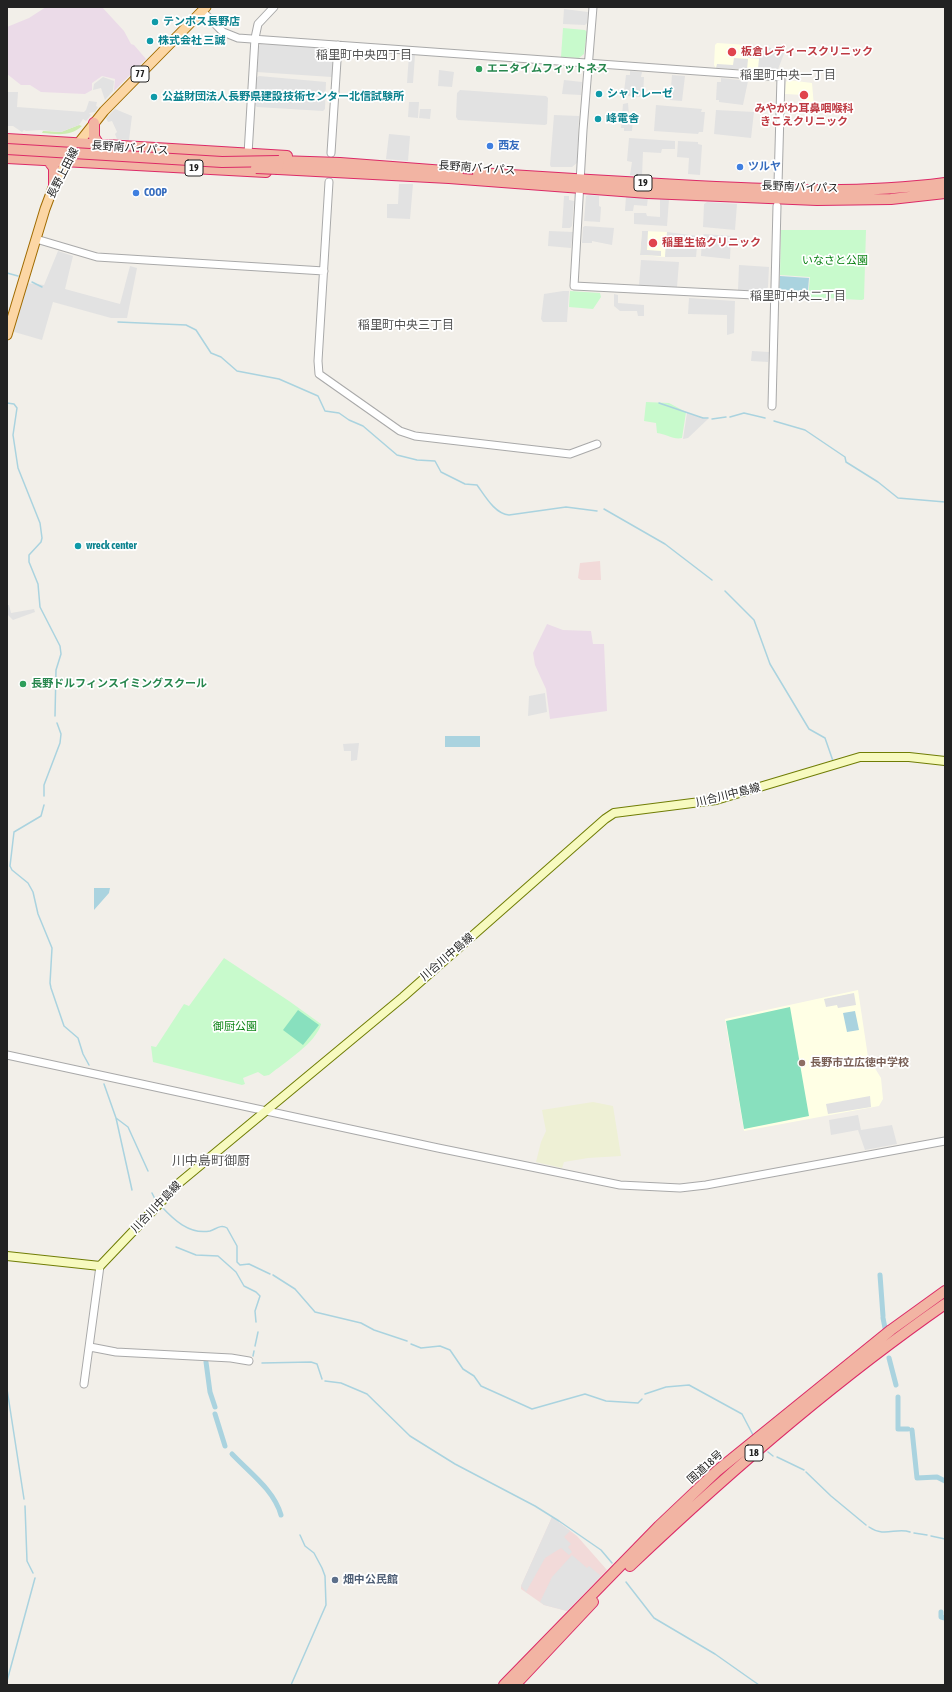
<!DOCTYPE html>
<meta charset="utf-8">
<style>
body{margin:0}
#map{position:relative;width:952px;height:1692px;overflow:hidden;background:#f2efe9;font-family:"Asap Condensed",sans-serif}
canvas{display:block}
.frame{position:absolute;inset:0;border:8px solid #222;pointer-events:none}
</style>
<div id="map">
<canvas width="952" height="1692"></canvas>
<div class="frame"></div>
</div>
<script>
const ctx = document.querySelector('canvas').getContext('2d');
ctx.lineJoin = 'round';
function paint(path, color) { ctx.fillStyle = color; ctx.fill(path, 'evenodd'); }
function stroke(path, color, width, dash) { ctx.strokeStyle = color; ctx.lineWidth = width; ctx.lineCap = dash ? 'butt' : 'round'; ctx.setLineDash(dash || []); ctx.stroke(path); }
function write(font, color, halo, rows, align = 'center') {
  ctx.font = font + ' "Asap Condensed","Noto Sans JP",sans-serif'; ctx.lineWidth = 3.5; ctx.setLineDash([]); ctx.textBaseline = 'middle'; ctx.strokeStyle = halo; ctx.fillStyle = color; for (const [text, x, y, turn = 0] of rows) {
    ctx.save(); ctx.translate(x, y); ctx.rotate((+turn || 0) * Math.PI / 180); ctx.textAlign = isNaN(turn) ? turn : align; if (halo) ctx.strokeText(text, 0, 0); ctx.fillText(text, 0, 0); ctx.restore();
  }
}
paint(new Path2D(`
 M600,561l1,19h-20l-3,-2 2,-15z
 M552,1517l25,19 30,34 -40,41 -23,-6 -23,-16v-3z`), '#f2dad9');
paint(new Path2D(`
 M46,7h56l22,24 7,13 3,1 12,14 -32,32 1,-12 -13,-3 -10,7v7l-7,4 -44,-2 -11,-7h-9l-14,-11v-47l22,-9z
 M547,624l16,6 28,1 2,13h11l3,67 -57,8 -4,-30 -11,-24 -2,-12z`), '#ebdbe8');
paint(new Path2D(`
 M717,43l32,2 -1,13 11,1 -1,12 -42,-3 -2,-3 1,-20z
 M788,80l24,3 2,24 -2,2h-7l-1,-14 -19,-1 1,-12z
 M642,231l25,1 -2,25 -25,-2z
 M858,990l10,67 13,21 2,21 -4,7 -135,25 -19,-112z`), '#ffffe5');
paint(new Path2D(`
 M593,1102l20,4 8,50 -33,2 -24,4 -2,6 -26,-6 5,-20 5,-11 -4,-21z`), '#eef0d5');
paint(new Path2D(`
 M79,125l3,1c-12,11 -25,8 -40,7l1,-2 18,1z`), '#cdebb0');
paint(new Path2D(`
 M563,28l22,2 2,2 -3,22 -5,4 -18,-1z
 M781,230h85l-2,69 -2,1 -54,-3 2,-20 -30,-2z
 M570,291l30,2 1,4 -8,12 -24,-2z
 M646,402l23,1 17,9 -4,26c-8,2 -16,-4 -25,-5l-1,-10 -12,-2z
 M224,958l65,43 32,23c-4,18 -37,39 -52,51l-5,1 -6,-4 -15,6 2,6 -3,1 -89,-23 -2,-16 5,1 28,-43 5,2z`), '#c8facc');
paint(new Path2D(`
 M790,1007l19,109 -65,13 -18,-108z
 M298,1010l21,15 -16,20 -20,-15z`), '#88e0be');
paint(new Path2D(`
 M564,9l24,3 -1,11 -2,2 -22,-1z
 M261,44l67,4 6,5 -2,24 -75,-5 1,-25z
 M760,47l23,2 2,2 -8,21 -19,-1z
 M409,54l6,1 -2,28h-6z
 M734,58l14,1 -1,11 -31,-2 1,-4 16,1z
 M439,70l15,2 -2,15 -14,-1z
 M630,71l12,1 -1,5h3l-1,20 -15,-1v-4h-4l2,-17h4z
 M672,75l13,1 -3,25 -12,-1z
 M259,76l67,6 -1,27 -2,2 -66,-4 -3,-3 2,-26z
 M103,77l11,4 -1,10 -8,9 -4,-12 -8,2 1,-6z
 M721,78l27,3 -5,24 -24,-3v-2h-3l1,-18h4z
 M564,80l18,2 -1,13 -19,-1z
 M460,90l86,6 2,2 -1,26 -2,1 -87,-5 -2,-3 1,-24z
 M7,92h11l-1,15 67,5 2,-2 3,-9 8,1 -1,4 2,1 -3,5 -6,1 2,2 -5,6 -3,-2 -4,6 -18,7 -21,-2 -14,1 -2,-1 -2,2 -9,-6h-6z
 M409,102h10l-1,16 -10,-1z
 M628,103l1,12 4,1 -1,15h-8v-3h-3l2,-24z
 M656,105l46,4 -1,3h4l-2,20h-4l-1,2 -44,-3z
 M115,109l17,7 -3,24 -12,-1 -2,-5 2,-2 -5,-11 -4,1 -2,-4z
 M420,109h11l-1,10 -11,-1z
 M716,110l38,2 -3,26 -37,-4z
 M554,115l25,1 -2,47 -5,4h-21l-1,-2z
 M389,134l21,2 -2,25 -22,-2z
 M629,138l46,3v8h-13l-1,4 -18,-1 -1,24 -12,-1 2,-13 -5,-1z
 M678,141l20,1v2l4,1 -2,30 -12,-1 1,-16 -12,-1z
 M399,184h14l-3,35 -23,-1v-14h11z
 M589,195l10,1v10l2,1 -1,15 -16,-1 2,-25z
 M564,196h5v4l5,1 -2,25 -2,2h-8z
 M626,196l22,1 -1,9 -13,-1 -1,6h-8z
 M660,198l9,1 -2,27 -33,-2v-11h12l1,3 13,1z
 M707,202l30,2 -2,26 -32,-3 1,-23z
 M585,226l29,2 -2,17 -20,-4v2h-10l1,-16z
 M549,231l24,1 -2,16 -23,-2z
 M642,231h6l-1,19 14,1v5l-21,-1z
 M667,232l31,4 -2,21h-31z
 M704,234l27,2 -1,23 -29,-3 1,-20z
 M58,251l15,5 -8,33 55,15 10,-38 7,2 -10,50h-16l-58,-16 -11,38 -31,-9 15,-48 18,2z
 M641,260l38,2 -2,25 -38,-2z
 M739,265l30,2 -1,20 -4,5 -26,-2z
 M563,291h6l-2,31h-24l-2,-3 3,-25z
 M614,294l4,1v8l26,2v11h-6l-1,-5h-17l-6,-5z
 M689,298l46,3 -1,32 -7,2v-20l-39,-1z
 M752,351l17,1 -1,10 -17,-1z
 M687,413l21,6 -20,19 -5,1z
 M7,605h2l2,8 23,-4 1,3 -22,8 -6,-6z
 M545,693l2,19 -19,4 1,-20z
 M359,743l-2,17 -6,1v-10h-7l-1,-7z
 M854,993l2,12 -18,3 -1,-3 -11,2 -2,-8z
 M870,1096l1,11 -43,7 -2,-10z
 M858,1115l3,15 31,-5 5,19 -32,6 -7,-20 -27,5 -2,-15z
 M552,1517l18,14 -6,6 7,7 -3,3 4,5 -3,3 -8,-7 -16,10 -19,34 -5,-6z
 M572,1555l15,13 2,-2 12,10 -34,35 -23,-6 -4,-3 12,-25z`), '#e2e2e2');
paint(new Path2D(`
 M780,276l29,2 -1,12h-4v4h-4l-1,2 -18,-1 -2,-3z
 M445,736h35v11h-35z
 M94,888h16l-1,5 -15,17z
 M855,1011l4,19 -12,2 -4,-19z`), '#aad3df');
stroke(new Path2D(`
 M7,273l11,3
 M32,282l10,5
 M118,322l68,3 10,5 15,23 10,4 16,14 42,8 39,17 7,15 14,2 10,7 14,6 34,29 20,5 18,1 6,11 24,12 12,1c8,11 18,29 32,30l57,-8 31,4
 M7,403l7,1 3,4 -4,27 5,33 22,55 2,15 -1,4 -12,13v7l9,22 2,23 20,39 1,8 -5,16 -1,46
 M659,403l44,15h5
 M730,417l14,-4 21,5
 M712,419l14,-2
 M774,421l31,9 40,27 1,5 32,20 20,16 47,4
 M604,509l61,35 47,36
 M725,591l29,29 16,44 39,65 16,9 8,23
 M44,796v-11l16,-42 1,-9 -4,-11
 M44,805l-3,11 -27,16 -4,34 2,4 16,13 5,9 5,22 14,34 -2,35 1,5 13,38 14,12 5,16 6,11
 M104,1084l12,34 16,72
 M116,1118l12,9 20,44
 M152,1193l3,6
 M161,1206c12,13 28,29 49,25 6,-2 11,-7 17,-3l10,18v16l3,3 9,-1 21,10
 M176,1247l20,8 22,1 18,16 8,14 12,6 4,4 -5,15 1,11
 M273,1275l22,14 20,23 46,11 13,7 33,11
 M411,1344l10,4 19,-2 10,4 13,19 11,7 7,10 51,23 53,-15 21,7 32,2 4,-4
 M255,1346l3,-14
 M253,1356l1,-5
 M262,1363l49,-1 6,2 5,15
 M325,1381l16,2 26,11 43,42 45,28 80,42 24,15 42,29 11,13
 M7,1389l17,110
 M645,1394l21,-7 23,-2 53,29 11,21
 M768,1452l5,4
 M777,1457l27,13
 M806,1472l25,24 35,29
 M25,1506l2,55 6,12
 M869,1527c16,11 27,0 41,5
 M914,1533l13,2
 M931,1536l14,3
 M626,1582l28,36 61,36 44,31
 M7,1681l28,-103
 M291,1685l35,-80 -1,-29 -3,-8 -8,-15 -9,-7 -5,-11`), '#aad3df', 1.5);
stroke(new Path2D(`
 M880,1275l3,41
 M883,1318l2,10
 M889,1358l7,27
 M206,1362l4,30 5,15
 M898,1397v32h10
 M215,1414l10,32
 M912,1430l5,48 20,-1 8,4
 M232,1454c18,19 42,36 49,61
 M941,1612v5l4,1`), '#aad3df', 5);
const tertiary = new Path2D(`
 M593,7l-10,123 -9,156 200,10
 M202,11l21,21 15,6 543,39 -3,107
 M331,153l7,-108
 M248,154l7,-116 3,-14 16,-17
 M329,182l-11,179 1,13 81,57 15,5 155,18 27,-10
 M36,239l61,18 227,14
 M772,406l5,-200
 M7,1055l431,93 182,37 60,3 26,-3 239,-44
 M90,1347l26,5 115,6 18,3
 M84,1384l16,-118`);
const secondary = new Path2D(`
 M7,1256l93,10 79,-83 224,-186 202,-178 9,-6 102,-13 144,-43h49l36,4`);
const primary = new Path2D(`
 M7,335l38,-126 9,-24 13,-24 10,-16 27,-34 102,-104`);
const trunk = new Path2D(`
 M94,123v14l5,8
 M7,139l280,17
 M7,158l259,14
 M48,160l6,8v17
 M279,161l61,2 118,9
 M278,169l171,9 199,15 169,7 74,-1 54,-6
 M478,173c73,5 145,9 218,13 83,4 166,8 249,-3
 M630,1566c99,-94 203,-184 315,-262
 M504,1685l155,-159 58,-55 174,-141 54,-39
 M515,1685l78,-83`);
stroke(tertiary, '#a9a9a9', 9);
stroke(secondary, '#707d05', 10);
stroke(primary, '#a06b00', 11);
stroke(trunk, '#dc2a67', 12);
stroke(tertiary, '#fff', 7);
stroke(secondary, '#f7fabf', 8);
stroke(primary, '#fcd6a4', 9);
stroke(trunk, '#f2b4a3', 10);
const trunkBridge = new Path2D(`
 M7,149l215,13 57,-1
 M256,168l22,1`);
stroke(trunkBridge, '#dc2a67', 12, []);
stroke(trunkBridge, '#f2b4a3', 10);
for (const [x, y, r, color] of [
 [155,22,4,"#0f9aa8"],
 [150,41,4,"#0f9aa8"],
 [732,52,5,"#e0444e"],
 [479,69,4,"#2e9e5b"],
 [599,94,4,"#0f9aa8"],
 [804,95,5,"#e0444e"],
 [154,97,4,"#0f9aa8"],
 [598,119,4,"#0f9aa8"],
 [490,146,4,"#3f7fe0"],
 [740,167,4,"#3f7fe0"],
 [136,193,4,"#3f7fe0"],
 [653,243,5,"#e0444e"],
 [78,546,4,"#0f9aa8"],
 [23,684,4,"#2e9e5b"],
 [802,1063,4,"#8d6e63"],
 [335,1580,4,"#5c6f8a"]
]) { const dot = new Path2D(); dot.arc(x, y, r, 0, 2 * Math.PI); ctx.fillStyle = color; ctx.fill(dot); stroke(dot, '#fff', 1.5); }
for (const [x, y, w] of [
 [140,74,18],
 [194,168,18],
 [643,183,18],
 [754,1453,18]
]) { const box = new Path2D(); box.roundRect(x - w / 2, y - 8, w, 16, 3); ctx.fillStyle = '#fff'; ctx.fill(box); stroke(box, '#222', 1); }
write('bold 10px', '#222', null, [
 ["77",140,74],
 ["19",194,168],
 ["19",643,183],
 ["18",754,1453]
]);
write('bold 11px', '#0d838f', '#fff', [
 ["テンポス長野店",163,22],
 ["株式会社 三誠",158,41],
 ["シャトレーゼ",607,94],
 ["公益財団法人長野県建設技術センター北信試験所",162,97],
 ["峰電舎",606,119],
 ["wreck center",86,546]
], 'left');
write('bold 11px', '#be3a42', '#fff', [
 ["板倉レディースクリニック",741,52],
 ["みやがわ耳鼻咽喉科",804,109,"center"],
 ["きこえクリニック",804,122,"center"],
 ["稲里生協クリニック",662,243]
], 'left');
write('bold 11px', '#27864d', '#fff', [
 ["エニタイムフィットネス",487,69],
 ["長野ドルフィンスイミングスクール",31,684]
], 'left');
write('bold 11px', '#366cbe', '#fff', [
 ["西友",498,146],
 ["ツルヤ",748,167],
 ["COOP",144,193]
], 'left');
write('11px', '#222', '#fff', [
 ["長野南バイパス",130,148,4],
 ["長野南バイパス",477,168,4],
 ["長野上田線",63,173,-63],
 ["長野南バイパス",800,187,2],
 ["川合川中島線",728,795,-14],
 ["川合川中島線",447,957,-41],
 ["川合川中島線",156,1207,-46],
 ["国道18号",705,1467,-42]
]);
write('11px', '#0c8416', '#fff', [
 ["いなさと公園",835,261],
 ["御厨公園",235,1027]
]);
write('bold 11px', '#785e54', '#fff', [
 ["長野市立広徳中学校",810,1063]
], 'left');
write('bold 11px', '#4e5e75', '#fff', [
 ["畑中公民館",343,1580]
], 'left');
write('12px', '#555', '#fff', [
 ["稲里町中央四丁目",364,55],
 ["稲里町中央一丁目",788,75],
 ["稲里町中央二丁目",798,296],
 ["稲里町中央三丁目",406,325]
]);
write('13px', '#555', '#fff', [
 ["川中島町御厨",211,1161]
]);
</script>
